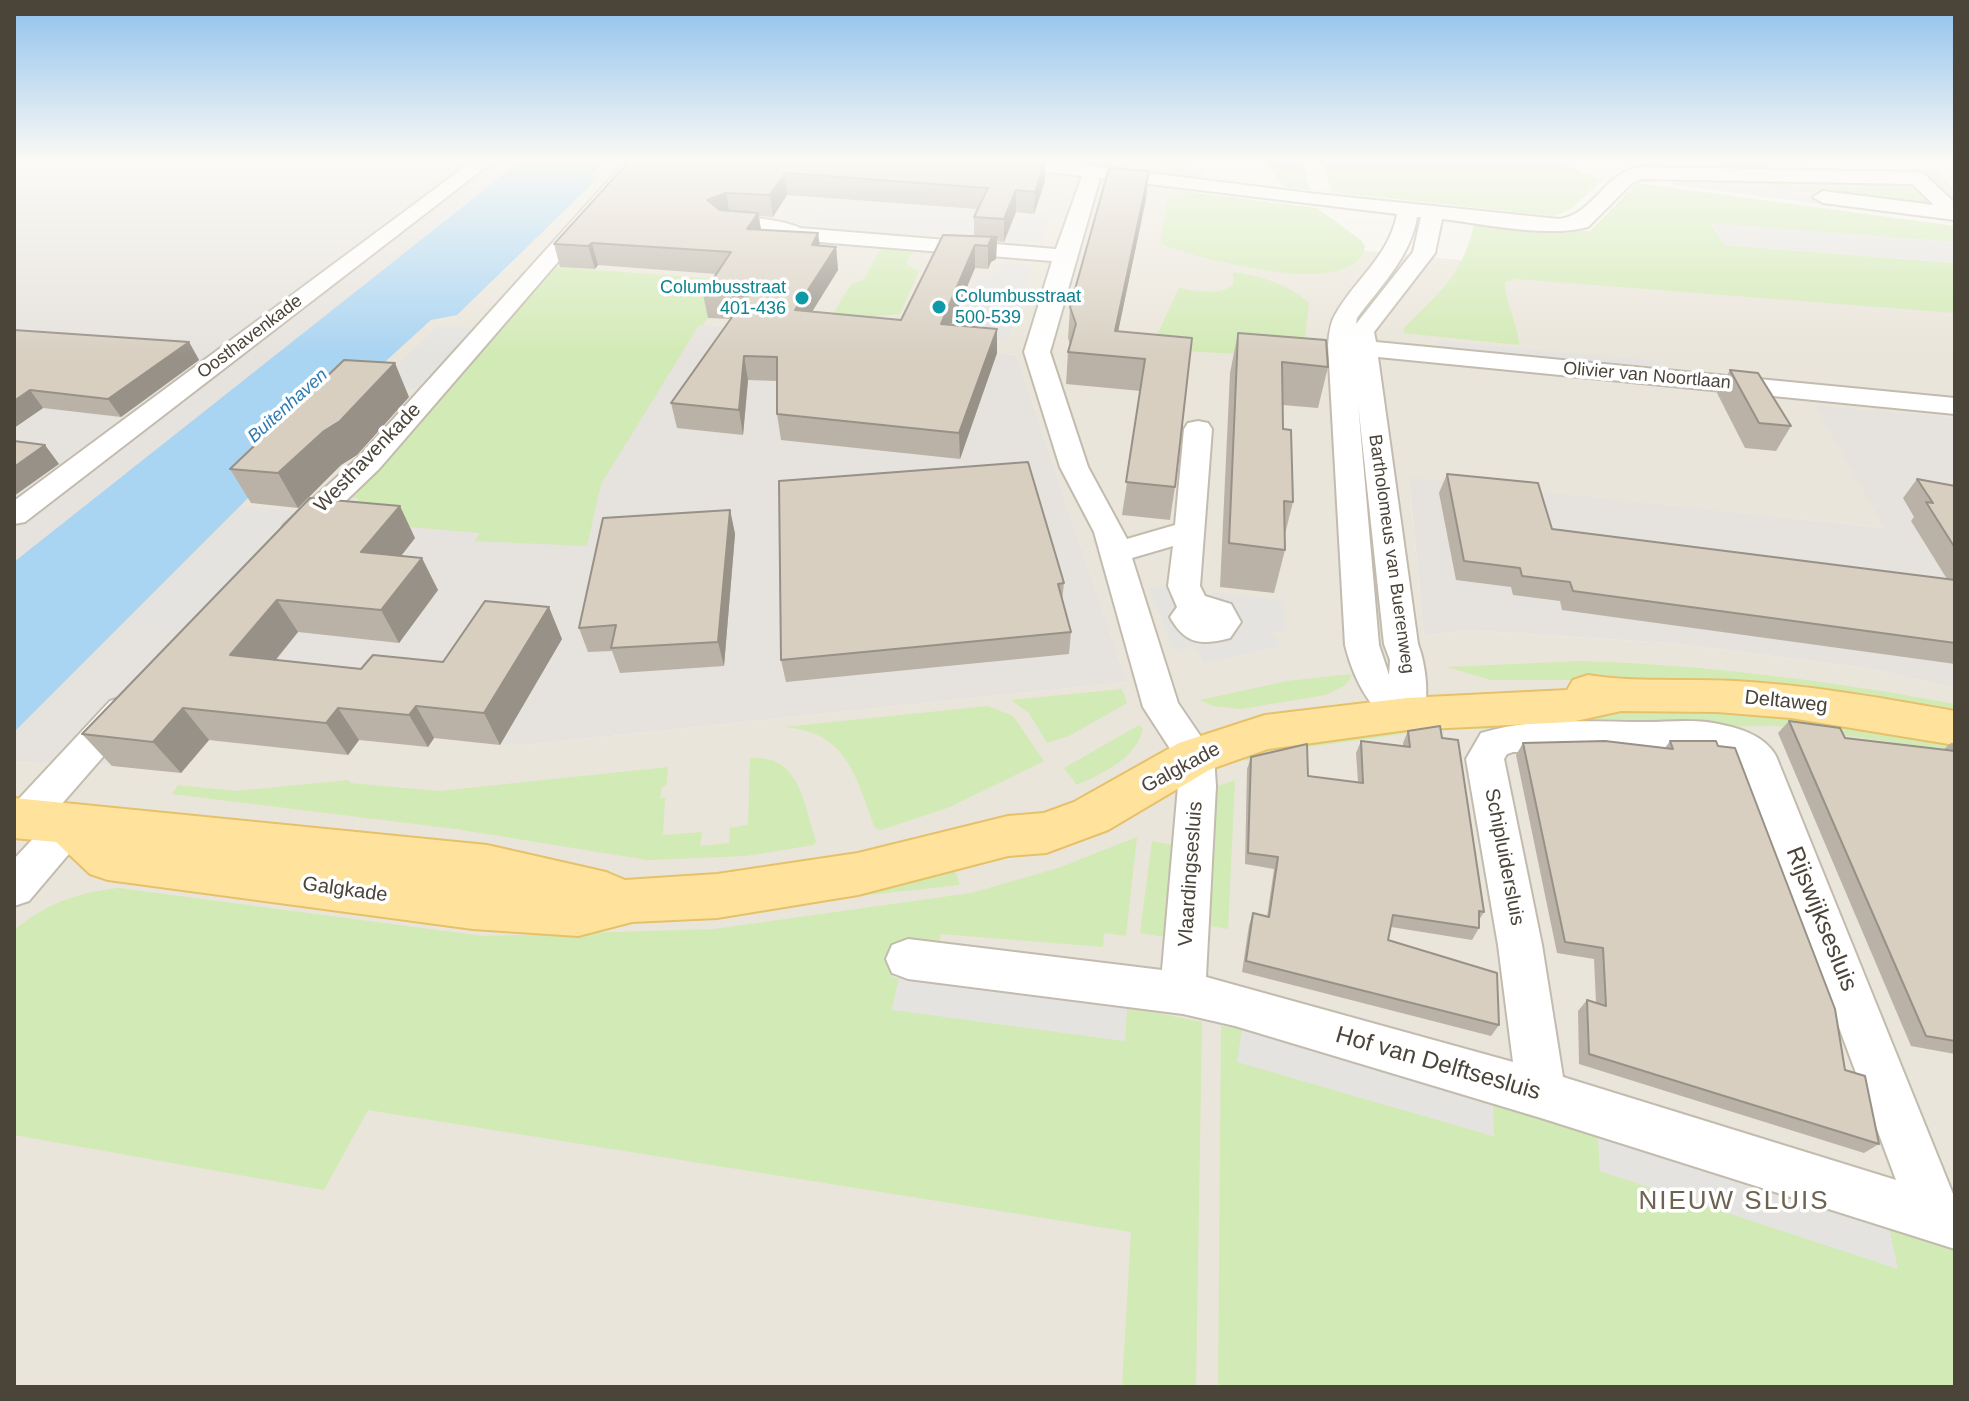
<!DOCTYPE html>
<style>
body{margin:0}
#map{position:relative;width:1969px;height:1401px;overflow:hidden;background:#f6f3ec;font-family:Helvetica,sans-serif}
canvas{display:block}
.frame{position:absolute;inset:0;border:16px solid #4b4439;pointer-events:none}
</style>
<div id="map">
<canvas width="1969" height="1401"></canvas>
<div class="frame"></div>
</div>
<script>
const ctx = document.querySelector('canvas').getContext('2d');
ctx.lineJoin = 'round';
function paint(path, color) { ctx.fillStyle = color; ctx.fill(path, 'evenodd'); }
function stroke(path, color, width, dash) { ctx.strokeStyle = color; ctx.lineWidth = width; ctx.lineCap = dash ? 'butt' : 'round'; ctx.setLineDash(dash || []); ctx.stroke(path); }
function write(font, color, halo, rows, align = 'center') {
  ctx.font = font + ' Helvetica,sans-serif'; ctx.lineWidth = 7; ctx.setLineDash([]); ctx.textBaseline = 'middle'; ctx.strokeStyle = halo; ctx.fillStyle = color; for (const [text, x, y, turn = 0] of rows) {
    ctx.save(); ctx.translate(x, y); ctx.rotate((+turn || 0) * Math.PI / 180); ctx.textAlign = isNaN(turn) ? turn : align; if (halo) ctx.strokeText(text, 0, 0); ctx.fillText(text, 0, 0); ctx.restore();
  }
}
paint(new Path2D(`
 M547,160h590l66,9 -21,64 773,75v109l-139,-10 70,121 -477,-49 15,157 41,-6 205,13 198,25 87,20v699h-1941v-625l97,4 70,7 28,-33h150l69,7 6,-9 81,8 612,-64 -111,-327 -318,-31 -135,215 -407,-43z`), '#eae5da');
paint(new Path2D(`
 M14,160h533l-390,336 406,43 135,-215 318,31 111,327 -612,64 -80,-8 -7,9 -69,-7 -11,15 -139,-14 -28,32 -70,-7 -97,-4z
 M1815,406l140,11v271l-87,-20 -198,-25 -205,-13 -41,6 -15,-158 476,50z`), '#e6e2dd');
paint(new Path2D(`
 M1265,160h31l8,8 6,22 -26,-3z
 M1317,160h253l-6,2 16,10 22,8 -31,29 -18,7 -222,-24 -5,-21z
 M1746,182h42l4,6h120l22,20z
 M1637,183l318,43v16l-244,-18 14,21 230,18v50l-439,-34 -11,3c0,22 13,40 14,63l-116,-12 2,-6c35,-35 59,-53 69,-104l70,7 46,1z
 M1190,192l127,16 45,33 3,6c-11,55 -164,11 -200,-1l-4,-4 5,-38 4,-7z
 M881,249l31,3 -6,12 13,7 -19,43 -32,3 -35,-3 18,-30 12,-4z
 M557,267l175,13 -29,45h-4l-98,159 -14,62 -112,-5 5,-8 -141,-12 20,-22 -10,-2z
 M1233,272c26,3 57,13 76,31l-6,54 -122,-6 -21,-9 -2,-9 21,-45c17,3 39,8 54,-3z
 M1581,661c126,4 251,20 374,43v12l-246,-36h-218l-44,-13z
 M1350,674l2,2 -8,10 -18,9 -86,14 -27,-3 -13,-6 87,-19z
 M1122,689l5,14 -58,33 -22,7 -18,-30 -18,-13z
 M988,706l25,10 31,45 -94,46 -69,23 -6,-2c-20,-52 -27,-96 -91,-101z
 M1567,713l237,1 151,26v11l-179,-25 -336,3 -139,19 -54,13 -7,-13z
 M1139,725l4,4c-8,31 -39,43 -66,56l-13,-17z
 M750,758c50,-3 53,44 66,83l-2,4 -68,11 -99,4 -191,-31 -284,-35 6,-9 57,6 114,-11 1,3 89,8 229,-24 -2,19 -4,1 -2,11h5l-2,37 39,-3 -2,14 29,-3 1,-15 18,-3z
 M1235,780l-7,149 -23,-4 8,-137z
 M1137,837l-11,99 -22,-3 -1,14 -162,-13 -2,12 -40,-1 -7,32 7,1 -7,31 233,32 2,-34 75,15 -6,365h-74l9,-155 -763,-122 -44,80 -310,-55v-205c32,-26 64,-38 105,-42l364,48 231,-7 257,-36 87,-25z
 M1152,841l20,4 -7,92 -25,-4z
 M955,871l5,14 -121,13z
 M1221,1026l21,3 -4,33 255,74v-37l105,35 2,37 297,97 -8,-41 66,23v137h-737z`), '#d2eab5');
paint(new Path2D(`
 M1934,169l21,21v32l-281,-37 -1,-5 -10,-10zM1750,181l37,1 5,6h120l21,19 -187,-25z
 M827,198l225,17 -10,28 -233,-18z
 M1711,223l244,19v21l-230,-18z
 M1002,263l30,2 -24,75 -52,-5 23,-59 17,2z
 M437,326l37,2 -52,61 -44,-3z
 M1436,341l222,20 4,10 -224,-20z
 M247,510l48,4 -108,117 -65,-6 54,-54 11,1z
 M1171,586l38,17 3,-11 71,9 2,31h-13l9,14 -77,17 -9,-16 -21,3 -25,-62z
 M899,978l228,29 -2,34 -233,-31z
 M1242,1029l251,70 1,37 -257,-74z
 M1598,1134l291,93 9,42 -298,-98z`), '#e5e3e0');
paint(new Path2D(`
 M522,160h85l-17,15 9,2 -142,138 -26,5 -54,49 -363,363v-170z`), '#a9d4f2');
const minor = new Path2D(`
 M474,160h21l-470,362 -11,2v-23z
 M627,160h19l-267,309 -73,70 -11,3 -11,-3 -4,-7 4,-7 75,-68z
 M994,160h52l271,34 242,25c35,-4 46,-49 83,-52l275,5 7,2 31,29v17l-132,-17 -10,-6 10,-6 111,14 -22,-21 -270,-5 -10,4 -44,44c-42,11 -102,-3 -146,-8l-7,34 -61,79 2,10 579,56v16l-577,-57 40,287c8,21 13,59 2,80 -42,12 -67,-46 -75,-79l-17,-300c1,-10 2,-22 7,-30 20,-36 54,-58 62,-101l-297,-36 -50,174 38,115 39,72 48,-14 9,-96 4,-6 10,-2 10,2 4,6 -12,157 5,10 26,8 10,18 -11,16c-29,8 -45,6 -60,-21l7,-10 -9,-21 5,-40 -41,12 46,145 36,53 2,30 -10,191 307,85 -15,-117 -32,-186 15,-26c52,-16 110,-11 165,-11 21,0 46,-3 67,1 23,4 51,11 63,33l179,443v50l-414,-131 -306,-92 -52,-12 -275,-35 -16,-6 -6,-14 6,-14 16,-6 254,31 16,-184 -2,-28 -33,-51 -49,-175 -34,-65 -36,-115 28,-91 -257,-21 -15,-6 -56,-5 -10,-6c10,-12 72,-3 86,5l256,21 26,-73 -79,-10zM1417,217h4l-8,35 -57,72 1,-6c23,-31 54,-62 60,-101zM1358,403l26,241 6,16 -1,15 -10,-30zM1587,750h124l14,4 16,11 155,415 -333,-103 -21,-132 -38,-186 3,-5 6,-2z
 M123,697l13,4 5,9 -5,9 -97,111 -14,5 -11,-4v-27l96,-103z
 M70,809l14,5 6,11 -6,11 -55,65 -15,5v-47l42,-45z`);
const major = new Path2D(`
 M1588,675c49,8 98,3 147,6 74,4 147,17 220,30v34l-164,-27 -74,-6 -96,-1 -50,11 -164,8 -139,19 -57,20 -103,61 -62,23 -38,3 -150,39 -141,23 -85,4 -54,14 -105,-7 -365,-49 -18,-6 -34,-32 -42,-4v-40l473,47 119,27 19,8 92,-6 141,-21 150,-37 36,-3 30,-11 105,-59 86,-28 142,-17 160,-8 6,-10z`);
stroke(minor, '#c2bbae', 4);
stroke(major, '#e6c16a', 4);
paint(minor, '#fff');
paint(major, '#ffe39c');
paint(new Path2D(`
 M630,160h415v21l-11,33 -18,-2 -12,30 -7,-1 -1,18 -5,3 -3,7 -13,-1 -24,57 46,28 -37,106 -179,-19 -4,-26v-33l-29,-1 -5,55 -66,-7 -6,-25 60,-84 -23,-1 -5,-24 13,-20 -118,-9 -3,4 -35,-2 -6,-23zM787,195l190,14 -3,8v19l-73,84 -89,-8 26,-42 -2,-23 -16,-1 -2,-13 -57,-3 -2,-14 14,1z
 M1718,160h53l-3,6h-43z
 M1146,199l-28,132 74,7 -17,149 -5,33 -48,-5 19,-124 -75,-7 2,-32 2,-7 -2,-7 2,-31z
 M14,330l175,12 10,18 -78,57 -78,-9 -29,20z
 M1238,333l90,34 -10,41 -35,-3v24l10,73 -8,32v16l-11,43 -54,-6 10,-214z
 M1730,370l61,56 -15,25 -31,-3 -28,-55z
 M409,397l-52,58 -16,10 -43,43 -47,-5 -21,-34z
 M1447,474l105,55 395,50 -36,-58 3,-4 -11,-19 14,-19 38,7v178l-393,-54 -2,-9 -47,-6 -2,-8 -55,-7 -17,-87z
 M779,481l285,102 -2,18 9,31 -2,22 -283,28 -5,-22z
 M310,498l105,40 -14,18 37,34 -39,53 -101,-11 -22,28 85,9 82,-7 119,-23 -62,106 -66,-7 -6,9 -69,-7 -11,15 -139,-15 -28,33 -69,-7 -30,-32z
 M730,510l5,24 -11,132 -104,7 -8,-22 -24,1 -9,-24z
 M1789,721l56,17 99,11 7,-6h4v311l-44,-8 -133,-313z
 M1408,731l34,7 42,174 -5,8v8l-7,12 -81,-13 -3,13 111,85 -8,11 -249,-64 7,-47 4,-12 14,4 7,-48 -29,-5 2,-95 4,-12 57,19 50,6 -2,-29 5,-12 42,5v-3z
 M1670,741l175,329 34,74 -15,9 -285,-89 -1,-53 9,-11 9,3 -2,-44 -37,-6 -41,-198 7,-12 142,5z`), '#bab2a6');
paint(new Path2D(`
 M1045,160v21l-11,33 1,-22z
 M1149,171l-3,28 -33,157 2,-25z
 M785,173l2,22 -14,22 -3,-22z
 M1016,190v22l-12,30v-23z
 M726,193l4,22 -19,7 -4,-22z
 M758,213l4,22 -15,-6z
 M818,233l3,23 -9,-11z
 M997,237l-1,22 -5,3 -3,7v-23l3,-7z
 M592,243l6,22 -3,4 -7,-23z
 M975,245v23l-34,80v-24z
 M836,247l2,23 -40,64 -3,-24z
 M997,329v24l-37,106 -1,-26z
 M189,342l10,18 -78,57 -13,-18z
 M744,356l4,24 -5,55 -4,-25z
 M395,363l14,34 -52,58 -16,10 -43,43 -20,-35z
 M30,390l13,18 -29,20v-27z
 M45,445l14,19 -45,32v-29z
 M400,506l15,32 -36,46 -18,-32z
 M730,510l5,24 -11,132 -6,-24z
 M422,558l16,32 -39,53 -18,-33z
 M277,600l21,32 -45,55 -23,-32z
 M549,607l13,32 -62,106 -16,-32z
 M416,706l18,32 -6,9 -19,-32z
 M183,708l26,32 -28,33 -28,-31z
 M338,708l21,32 -11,15 -22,-32z`), '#979187');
const building = new Path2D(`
 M630,160h415l-10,32 -19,-2 -12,29 -30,-2 14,-29 -203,-15 -15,22 -44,-2 -19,7 13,10 38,3 -11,16 71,4 -6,12 24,2 -41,63 106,10 42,-85 54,2 -6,2 -3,7 -13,-1 -34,79 56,5 -38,104 -182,-19v-57l-33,-1 -5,54 -68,-7 76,-107 -44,-2 28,-42 -139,-9 -4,3 -34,-2z
 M1109,168l40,3 -34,160 77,7 -17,149 -49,-5 19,-123 -77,-7 8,-28 -6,-17z
 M14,330l175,12 -81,57 -78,-9 -16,11z
 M1238,333l88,7 2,27 -46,-5 1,67 8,1 2,72 -9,-1 1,49 -56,-7z
 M344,360l51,3 -55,58 -16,10 -46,42 -48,-4z
 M1730,370l28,3 33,53 -32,-3z
 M14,441l31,4 -31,22z
 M1028,462l36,121 -6,1 13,48 -290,28 -2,-179z
 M1447,474l91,9 14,46 403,51v63l-382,-52 -3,-9 -48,-6 -2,-8 -56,-7z
 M1917,479l38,7v62l-29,-46 7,1z
 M310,498l90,8 -39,46 61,6 -41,52 -104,-10 -47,55 131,14 12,-14 70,7 42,-61 64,6 -65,106 -68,-7 -7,9 -71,-7 -12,15 -143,-15 -30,34 -71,-8z
 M730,510l-12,132 -107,6 5,-23 -37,3 24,-110z
 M1789,721l51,7 5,10 110,13v290l-29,-5z
 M1440,726l2,12 16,2 26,172 -5,-1v17l-86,-13 -5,25 109,33 2,52 -253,-64 7,-48 16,4 9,-60 -30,-4 3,-96 56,-13 1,32 55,7 -2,-42 49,6 -2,-16z
 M1605,741l68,8 -3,-8h46l2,5 17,2 100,261 10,61 20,6 14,68 -290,-90 -2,-54 19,6 -3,-58 -38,-6 -42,-199z`);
paint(building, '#d8cfc1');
stroke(building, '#979187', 2);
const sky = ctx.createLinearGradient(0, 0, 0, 356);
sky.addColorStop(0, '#8fc1ec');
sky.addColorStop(0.45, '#fbfaf6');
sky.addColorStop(1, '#fbfaf600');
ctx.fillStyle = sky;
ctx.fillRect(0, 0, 1969, 356);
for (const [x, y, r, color] of [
 [802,298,8,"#0f9aa8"],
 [939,307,8,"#0f9aa8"]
]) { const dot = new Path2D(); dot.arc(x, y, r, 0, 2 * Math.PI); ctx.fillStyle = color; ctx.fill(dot); stroke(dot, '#fff', 3); }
write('18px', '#0d838f', '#fff', [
 ["Columbusstraat",786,288],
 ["401-436",786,309],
 ["Columbusstraat",955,297,"left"],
 ["500-539",955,318,"left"]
], 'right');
write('18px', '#4b4439', '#fff', [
 ["Oosthavenkade",250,337,-37],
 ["Olivier van Noortlaan",1647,376,5],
 ["Bartholomeus van Buerenweg",1391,554,82]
]);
write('italic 18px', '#2e7ab2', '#fff', [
 ["Buitenhaven",288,406,-42]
]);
write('20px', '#4b4439', '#fff', [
 ["Westhavenkade",368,458,-46],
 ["Deltaweg",1786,702,6],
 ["Galgkade",1181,768,-28],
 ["Schipluidersluis",1504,857,79],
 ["Vlaardingsesluis",1191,874,-86],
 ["Galgkade",345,890,8]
]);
write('24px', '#4b4439', '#fff', [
 ["Rijswijksesluis",1821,919,68],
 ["Hof van Delftsesluis",1438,1064,16]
]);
ctx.letterSpacing = '2px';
write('26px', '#6e6250', '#fff', [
 ["NIEUW SLUIS",1734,1202]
]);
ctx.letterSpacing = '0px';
</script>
